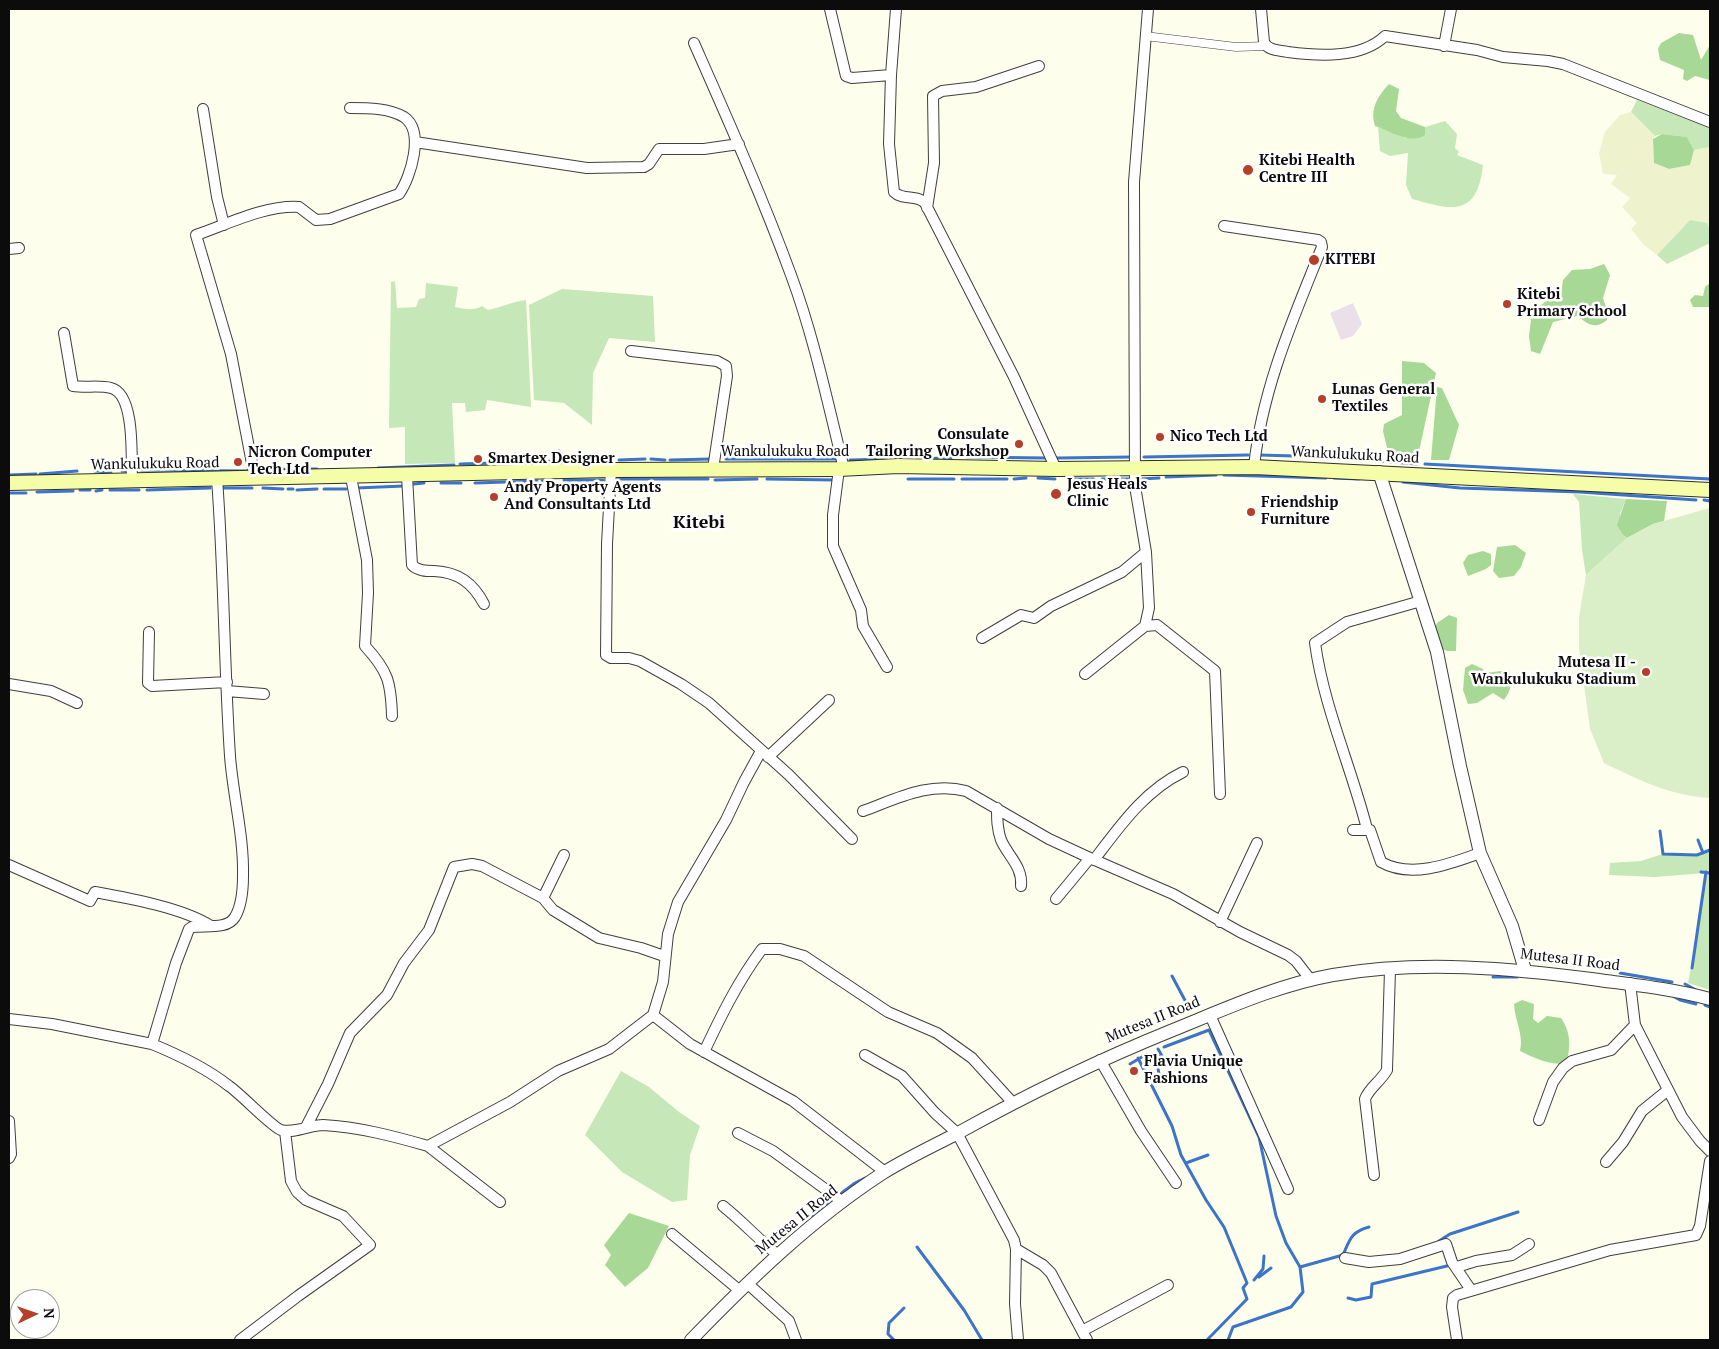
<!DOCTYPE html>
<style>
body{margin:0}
#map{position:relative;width:1719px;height:1349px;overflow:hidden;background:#fefeec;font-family:"PT Serif",serif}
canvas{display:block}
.frame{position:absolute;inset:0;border:10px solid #0c0c0c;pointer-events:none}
.north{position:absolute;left:10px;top:1289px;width:50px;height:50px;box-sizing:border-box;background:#fff;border:1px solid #9e9e9e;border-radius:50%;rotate:87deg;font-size:14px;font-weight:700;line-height:20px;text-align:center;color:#0c0c0c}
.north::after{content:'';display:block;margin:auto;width:18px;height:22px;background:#b73e29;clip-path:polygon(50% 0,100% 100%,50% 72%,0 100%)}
</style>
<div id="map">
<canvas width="1719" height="1349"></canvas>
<div class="frame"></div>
<div class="north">N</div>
</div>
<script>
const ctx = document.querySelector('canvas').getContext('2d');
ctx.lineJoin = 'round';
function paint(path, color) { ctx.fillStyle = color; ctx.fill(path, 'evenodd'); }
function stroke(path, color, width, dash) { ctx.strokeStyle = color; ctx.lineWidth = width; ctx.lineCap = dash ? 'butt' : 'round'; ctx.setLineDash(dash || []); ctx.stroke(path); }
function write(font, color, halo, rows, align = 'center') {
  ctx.font = font + ' "PT Serif",serif'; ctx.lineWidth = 5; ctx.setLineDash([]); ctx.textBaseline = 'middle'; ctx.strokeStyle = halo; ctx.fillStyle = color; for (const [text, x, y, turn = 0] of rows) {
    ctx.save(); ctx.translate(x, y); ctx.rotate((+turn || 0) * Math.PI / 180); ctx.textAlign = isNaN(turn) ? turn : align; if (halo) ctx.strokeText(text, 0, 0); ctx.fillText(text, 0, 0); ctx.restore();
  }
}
paint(new Path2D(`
 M1353,303l9,21 -9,12 -12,4 -11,-27z`), '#ebe0ea');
paint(new Path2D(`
 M1631,112l24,24 -2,3 1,24 7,3 8,3 21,-4 4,-15 16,-3v82l-3,-6 -22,2 -28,30 -14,-11 -12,-15 6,-6 -15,-16 8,-9 -19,-14 6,-9 -14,-1 -4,-21 6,-21 15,-17z`), '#eff3cd');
paint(new Path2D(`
 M1637,100l73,28v19l-16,3 -7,-13 -25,-3 -7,2 -24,-24z
 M1445,121l12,13 -2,14 4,4 -2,3 26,10c-6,53 -31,45 -71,34l-6,-14 2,-32 -18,3 -10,-5 -2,-24 28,11 19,-3v-8z
 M1690,220l17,3 3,6v17l-2,-2 -41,20 -10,-9z
 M395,281l2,27 19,-1 3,-8 6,-1 1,-15 32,4 -3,20c9,2 19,4 27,-1l6,4c14,-3 23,-8 38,-10l5,107 -44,-7 -2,10 -19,2 -1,-9h-13l3,60 -50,1v-37l-16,1 2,-146z
 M562,289l91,7 2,46 -46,-4 -16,35 -1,52 -28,-22 -30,-3 -5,-95z
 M1573,494l53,5 -6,15 3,21 4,3 -41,37 -4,-25 -3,-48z
 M1710,850v140l-22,-7 11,-57 6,-53 -50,4 -46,-2 1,-12 31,-2 22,-7 34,1z
 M621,1071l28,16 30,25 21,14 -10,29 -3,45 -15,2 -50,-30 -37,-37z`), '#c6e7b7');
paint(new Path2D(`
 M1679,33l14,2 8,25 9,-15v35l-15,-4 -8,5 -4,-2 1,-9 -24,-10 -2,-11 3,-6z
 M1389,84l10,5 -3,22 5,7 24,9v8c-14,10 -35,-4 -50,-9 -5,-17 2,-29 14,-42z
 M1662,134l25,3 7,13 -4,15 -21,4 -15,-6 -1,-24z
 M1604,264l6,11 -7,23 4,12v10c-12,10 -19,4 -30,-4l-24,6 -13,32 -9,-3 -2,-15 3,-24 13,-10 16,-7 2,-15 9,-10 18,-1z
 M1710,283v24h-17l-3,-7 5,-5 8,1 2,-9z
 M1402,361l22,2 12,10 -18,83 -4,4 -25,-4 -6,-25 1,-7 18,-9z
 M1437,387l5,1 17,37 -10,35h-18z
 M1626,499l41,2 -3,20 -11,3 -26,14 -4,-3 -6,-10z
 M1515,545l11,8 -5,14 -7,9 -15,2 -6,-7 4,-24z
 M1483,551l8,3v11l-5,4 -18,7 -5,-13 5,-8z
 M1449,615l8,3 -1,33h-9l-7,-3 -6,-18 3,-7z
 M1472,664l11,5 2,4 24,-3c3,13 3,19 -5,30l-11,-7 -16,10 -9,1 -5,-14 2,-22z
 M1522,1000l12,4 -1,15 5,4 9,-7 14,2c10,14 10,29 5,45 -15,3 -32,-5 -46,-12 4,-16 -5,-30 -6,-47z
 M629,1213l40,13 -21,42 -23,19 -20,-22 6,-10 -7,-10z`), '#a7d896');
paint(new Path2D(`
 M1710,508v290c-38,-2 -72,-18 -106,-35l-14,-34 -11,-81v-31l7,-42 41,-37 26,-14z`), '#daefc8');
stroke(new Path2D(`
 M559,451l3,10
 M515,454l1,8
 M1259,455l36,1
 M967,457l79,1
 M1144,457l104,-2
 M1057,458l76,-1
 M1327,458l23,1
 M651,459l14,1
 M726,459h111
 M901,459l50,-1
 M597,460h14
 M619,460l26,-1
 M670,460l40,-1
 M850,460l41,-1
 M1357,460h8
 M1369,460l48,4
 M460,464l132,-4
 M1425,464l285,15
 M378,468l76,-3
 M304,469h13
 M141,470l106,1
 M256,470l41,-1
 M95,471l16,1
 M122,471h5
 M40,474l37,-3
 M9,475l27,-1
 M1224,475l102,3
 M1166,477l50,-2
 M1038,478l17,1
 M1334,478l25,1
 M615,479h93
 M767,479l68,1
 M908,479h46
 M962,479h45
 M1014,479l12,-1
 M1070,479h24
 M1102,479h28
 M1140,479l19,-1
 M564,480h39
 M715,480l42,-1
 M542,481h7
 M1403,482l57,6 120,4 116,8
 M441,483h20
 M475,483l62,-2
 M414,484l10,-1
 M220,488h32
 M263,488l20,1
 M356,488l48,-2
 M288,489h5
 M324,489h22
 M80,490h10
 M110,490h29
 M147,490l63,-2
 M297,490l20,-1
 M96,491l6,-1
 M37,492l36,-1
 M9,493h17
 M1704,500l6,1
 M1660,831l3,23 34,1 13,-5
 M1698,840l5,13
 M1701,872l9,1
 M1692,968l14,-96
 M1620,973l52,9
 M1172,976l16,30
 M1493,977h24
 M1685,984l11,6
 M1673,996l7,4 16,4
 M1705,1005l5,2
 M1164,1047l45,-17 50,107 17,79 10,27 14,24 3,25 -12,15 -58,20 -5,13
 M1158,1049l4,7 -6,1 3,17
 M1138,1058l34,68 9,29 25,45 18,27 23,56 -4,5 4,11 -40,41
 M1130,1064l17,-10
 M1186,1163l22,-8
 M839,1195l16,-12 10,-5
 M807,1222l27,-23
 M1439,1241l11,-7 68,-22
 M917,1247l47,63 18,30
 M1300,1267l43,-12c7,-16 8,-23 26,-28
 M1259,1277l12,-9
 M1254,1280l9,-11 1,-13
 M1348,1298l8,2 15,-3 1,-13 79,-19
 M894,1340l-6,-6 1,-11 15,-15`), '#3b74c9', 3);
const pedestrian = new Path2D(`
 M1145,36l91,11 30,-1`);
const minor = new Path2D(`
 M830,9l16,67 6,2 39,-3
 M896,9l-5,66 -2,69 5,48c9,9 23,2 31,11l89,174 42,92
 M1261,9l3,33c4,9 15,8 24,10 30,4 73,7 97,-16l92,14 26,7 45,4 15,3 147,58
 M694,43c34,77 68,153 97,232 23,62 37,129 53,194
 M1444,46l7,-37
 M203,109l14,88 7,28
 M415,142l172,26 57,-1 5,-3 10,-15h45l35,-5
 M927,208l7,-45 -1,-67 9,-5 34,-4 63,-21
 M1224,226l94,14 3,2 1,5c-29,72 -60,142 -68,220
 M9,249l10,-1
 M64,333l9,53c13,2 26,-1 38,2 25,6 20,73 21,93
 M631,351l86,10 9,5 1,10 -14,93
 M839,469l-6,46v31l28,64 2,16 24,41
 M611,470l-4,74 -1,111 5,3h18l11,3 41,23 28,19 80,72 63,64
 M407,476l5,89c6,6 14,6 22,6 24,1 39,12 50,33
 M351,477l16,83 1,33 -3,53c23,25 26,36 27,70
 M217,479c7,92 7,185 13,277 3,40 14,80 13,120 0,14 -1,29 -8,41 -8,13 -29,8 -43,10l-3,2 -13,34 -24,81c27,11 54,24 77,42 13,9 43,41 52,44 13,4 29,-5 42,-5 36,2 70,11 105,21
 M255,479l-24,-125 -35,-119c32,-11 69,-30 103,-28l17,13 14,-1 69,-25c12,-17 26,-63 5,-77 -15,-9 -36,-9 -54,-9
 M1145,626l12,-1 58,46 5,123
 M149,632l-1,51 4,3 75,-4
 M982,638l39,-23 13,3 17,-12 71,-34 24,-20 -11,-66 -1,-304 14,-173
 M1085,674l60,-48 4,-18 -3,-56
 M9,684l42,7 26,12
 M227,691l37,3
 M768,757l61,-57
 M997,808c0,11 0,21 4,32 7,16 22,27 20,46
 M863,811c33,-12 67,-30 103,-20l83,48 41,19
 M1367,829c-16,-63 -43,-121 -52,-186l32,-21 74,-21
 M1353,830h17l11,32c30,17 69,2 99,-9
 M1094,860c26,-34 50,-69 89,-88
 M9,865l81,36 5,-9c33,6 89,16 116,34
 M543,898l21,-43
 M1056,899l34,-41 83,36 67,38 48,23 8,6 14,18
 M1220,922l37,-79
 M1630,983l5,42 47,92 18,24 10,10
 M653,1015l37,29 103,57 92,71
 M1210,1015l78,174
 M9,1019l43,5 100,20
 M704,1052c17,-36 34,-71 58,-103h18l24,7 84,56 49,21 35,25 41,45
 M865,1055l37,21 33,37 22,20 57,107 2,9 -1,55 3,36
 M1100,1060l41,71 35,52
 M1539,1120l14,-38 10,-14 9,-7 39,-11 24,-25
 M9,1121l2,33 -2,4
 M306,1127l22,-43 22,-51 37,-38 17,-32 25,-33 25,-63 18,-3 10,2 61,32 10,12 46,28 42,10 23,8
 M738,1133l35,18 70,51
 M1606,1162l17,-20 19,-31 26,-21
 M1374,1175l-9,-76c4,-11 16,-18 22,-29l3,-100
 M500,1202l-72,-56 82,-44 48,-31 51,-22 44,-34 10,-33 5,-48 10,-32 48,-82 18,-38 17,-31
 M723,1206c20,16 36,34 55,49
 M672,1234l67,56
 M1016,1249l27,16 8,8 31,58
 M1345,1258l24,4 31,-3 46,-15 6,18 19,28
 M1457,1267l19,-6 36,-6 17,-11
 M747,1283l42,38 7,19
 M240,1340l58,-44 72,-51 -27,-29 -37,-16 -9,-8 -6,-11 -6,-50
 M1087,1340l-5,-9 86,-46
 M1457,1340l-5,-33 1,-9 4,-3 153,-45 86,-15 4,-9 10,-65`);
const tertiary = new Path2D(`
 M1379,472l58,180 23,114 20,87 32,73 13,44
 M691,1340c59,-61 121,-121 192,-167 24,-15 50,-27 75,-40 70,-39 141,-73 215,-103 52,-21 104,-45 160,-55 87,-15 179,-7 266,5 37,5 74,9 111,19`);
const secondary = new Path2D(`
 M9,483l602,-13 228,-1 59,-3 158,3 198,-2 456,23`);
stroke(pedestrian, '#3f3f3f', 9);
stroke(minor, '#3f3f3f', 12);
stroke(tertiary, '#3f3f3f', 14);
stroke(secondary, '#2e2e2e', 16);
stroke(pedestrian, '#fff', 8);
stroke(minor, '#fff', 10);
stroke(tertiary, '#fff', 12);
stroke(secondary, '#f5fda8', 14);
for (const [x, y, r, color] of [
 [1248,170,6,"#b73e29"],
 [1314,260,6,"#b73e29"],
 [1507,304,5,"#b73e29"],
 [1322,399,5,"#b73e29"],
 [1160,437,5,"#b73e29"],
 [1019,444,5,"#b73e29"],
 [478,459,5,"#b73e29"],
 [238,462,5,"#b73e29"],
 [1056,494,6,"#b73e29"],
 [494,497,5,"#b73e29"],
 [1251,512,5,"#b73e29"],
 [1646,672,5,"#b73e29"],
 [1134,1071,5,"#b73e29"]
]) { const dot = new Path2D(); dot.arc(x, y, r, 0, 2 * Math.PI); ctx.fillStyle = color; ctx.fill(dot); stroke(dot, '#fff', 2); }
write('bold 15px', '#0c0c0c', '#fff', [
 ["Kitebi Health",1259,161],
 ["Centre III",1259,178],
 ["KITEBI",1325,260],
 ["Kitebi",1517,295],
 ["Primary School",1517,312],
 ["Lunas General",1332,390],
 ["Textiles",1332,407],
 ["Consulate",1009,435,"right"],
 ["Tailoring Workshop",1009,452,"right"],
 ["Nico Tech Ltd",1170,437],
 ["Nicron Computer",248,453],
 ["Tech Ltd",248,470],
 ["Smartex Designer",488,459],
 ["Jesus Heals",1067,485],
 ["Clinic",1067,502],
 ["Andy Property Agents",504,488],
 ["And Consultants Ltd",504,505],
 ["Friendship",1261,503],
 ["Furniture",1261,520],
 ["Mutesa II -",1636,663,"right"],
 ["Wankulukuku Stadium",1636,680,"right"],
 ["Flavia Unique",1144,1062],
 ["Fashions",1144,1079]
], 'left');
write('15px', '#0c0c0c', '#fff', [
 ["Wankulukuku Road",785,452],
 ["Wankulukuku Road",1355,455,3],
 ["Wankulukuku Road",155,464,-1],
 ["Mutesa II Road",1570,960,7],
 ["Mutesa II Road",1153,1020,-22],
 ["Mutesa II Road",797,1220,-39]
]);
write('bold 18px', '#0c0c0c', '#fff', [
 ["Kitebi",699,523]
]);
</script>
